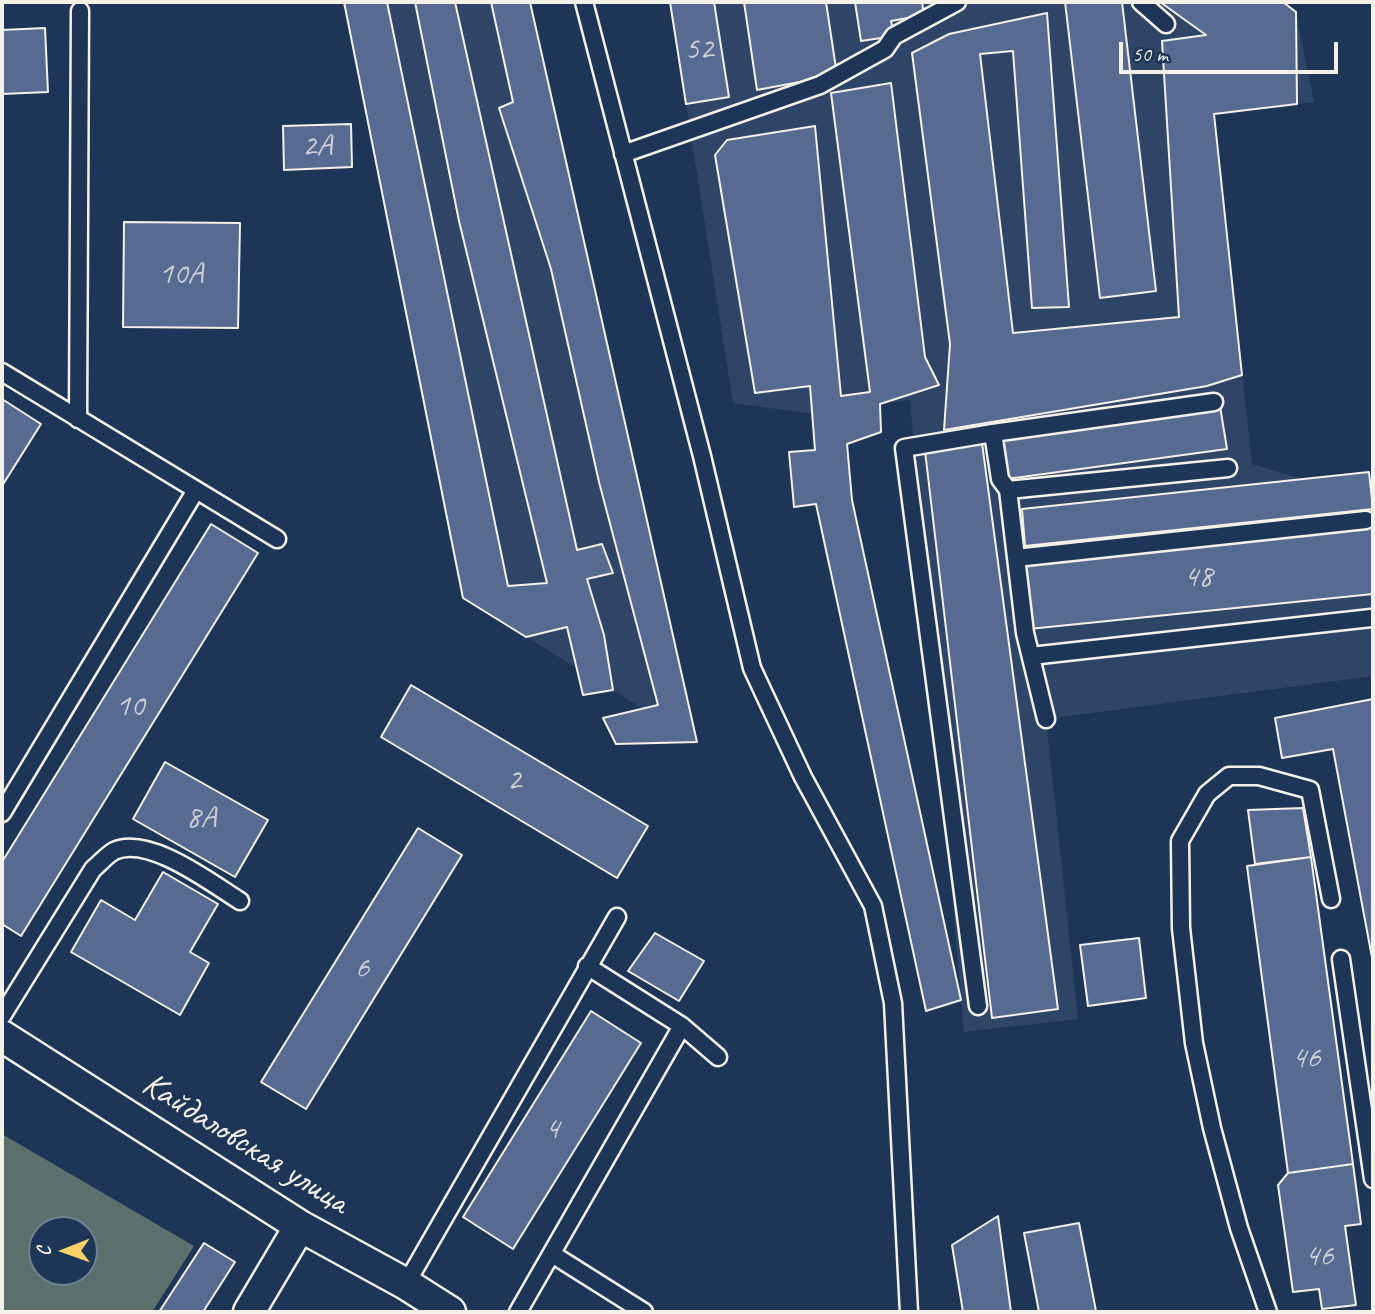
<!DOCTYPE html>
<meta charset="utf-8">
<style>
body{margin:0}
#map{position:relative;width:1375px;height:1314px;overflow:hidden;background:#1d3557;font-family:Caveat,sans-serif}
canvas{display:block}
.frame{position:absolute;inset:0;border:4px solid #f4f1e8;pointer-events:none}
.north{position:absolute;left:28px;top:1216px;width:70px;height:70px;box-sizing:border-box;background:#1d3557;border:2px solid #738091;border-radius:50%;rotate:269deg;font-size:19px;font-weight:700;line-height:28px;text-align:center;color:#f4f1e8}
.north::after{content:'';display:block;margin:auto;width:24px;height:32px;background:#ffd166;clip-path:polygon(50% 0,100% 100%,50% 72%,0 100%)}
.scale{position:absolute;left:1119px;top:42px;width:219px;height:32px;box-sizing:border-box;border:4px solid #f4f1e8;border-top:0;padding-left:9px;font-size:21px;line-height:24px;white-space:nowrap;color:#f4f1e8;-webkit-text-stroke:5px #1d3557;paint-order:stroke}
</style>
<div id="map">
<canvas width="1375" height="1314"></canvas>
<div class="frame"></div>
<div class="north">С</div>
<div class="scale">50 m</div>
</div>
<script>
const ctx = document.querySelector('canvas').getContext('2d');
ctx.lineJoin = 'round';
function paint(path, color) { ctx.fillStyle = color; ctx.fill(path, 'evenodd'); }
function stroke(path, color, width, dash) { ctx.strokeStyle = color; ctx.lineWidth = width; ctx.lineCap = dash ? 'butt' : 'round'; ctx.setLineDash(dash || []); ctx.stroke(path); }
function write(font, color, halo, rows, align = 'center') {
  ctx.font = font + ' Caveat,sans-serif'; ctx.lineWidth = 6; ctx.setLineDash([]); ctx.textBaseline = 'middle'; ctx.strokeStyle = halo; ctx.fillStyle = color; for (const [text, x, y, turn = 0] of rows) {
    ctx.save(); ctx.translate(x, y); ctx.rotate((+turn || 0) * Math.PI / 180); ctx.textAlign = isNaN(turn) ? turn : align; if (halo) ctx.strokeText(text, 0, 0); ctx.fillText(text, 0, 0); ctx.restore();
  }
}
paint(new Path2D(`
 M361,2h169l167,740 -234,-144z
 M670,2h615l11,10 18,90 -100,12 38,350 121,36v176l-327,43 32,300 -114,13 -54,-632 -96,14 -81,-11z`), '#2e4568');
paint(new Path2D(`
 M2,1134l192,112 -42,66h-150zM42,1230h42v42h-42z`), '#5b706c');
const building = new Path2D(`
 M344,2h43l121,584 39,-3 -88,-362 -44,-219h40l122,548 25,-6 11,29 -26,6 17,56 9,55 -30,5 -16,-68 -41,10 -63,-39z
 M491,2h39l167,740 -81,2 -13,-26 55,-13 -59,-223 -48,-213 -52,-161 14,-6z
 M670,2h44l15,95 -43,7z
 M744,2h82l11,73 -80,15z
 M855,2h67l2,13 -33,6 3,15 -33,5z
 M1065,2h57l34,289 -56,7z
 M1160,2h123l13,10 1,92 -83,10 28,261 -35,11 -263,44 6,-86 -38,-291 37,-19 98,-21 22,294 -37,1 -19,-257 -33,3 33,279 166,-16 -17,-276 44,-6z
 M45,28l3,64 -46,2v-64z
 M891,83l34,274 14,28 -59,19 1,28 -34,12 5,56 109,500 -35,11 -110,-507 -22,3 -5,-55 26,-2 -5,-64 -55,7 -40,-238 12,-15 88,-14 26,270 29,-4 -39,-299z
 M351,124l1,43 -68,3 -1,-44z
 M124,222l116,1 -2,105 -115,-1z
 M2,399l39,25 -39,62z
 M1220,406l7,43 -220,30 -6,-42z
 M982,443l76,566 -66,9 -67,-567z
 M1369,472l4,37 -348,37 -3,-37z
 M211,524l47,29 -237,383 -19,-12v-62z
 M1373,526v68l-344,35 -8,-68z
 M411,685l237,141 -31,52 -236,-141z
 M1373,699v264l-40,-214 -51,9 -7,-40z
 M165,762l103,58 -33,57 -102,-58z
 M1303,808l8,49 -56,7 -7,-54z
 M418,828l44,27 -156,254 -45,-27z
 M1311,857l42,307 -65,9 -41,-307z
 M163,872l55,32 -28,48 19,11 -29,52 -109,-63 30,-52 34,20z
 M655,933l49,28 -25,40 -51,-30z
 M1139,938l7,60 -58,8 -8,-61z
 M591,1011l50,32 -128,206 -50,-32z
 M1353,1164l8,60 -16,2 11,79 -34,4 -3,-20 -26,3 -15,-107 10,-12z
 M998,1216l13,96h-48l-11,-67z
 M1079,1223l17,88 -57,1 -15,-79z
 M204,1243l31,19 -32,50h-44z`);
paint(building, '#576a91');
stroke(building, '#f4f1e8', 2);
const lane = new Path2D(`
 M584,2l118,454 50,212 51,109 70,129 20,97 16,309
 M1141,2l25,22
 M623,154l197,-69 65,-36 9,-13 63,-34
 M2,372l275,167
 M78,419l2,-408
 M993,433l221,-31
 M1016,558l350,-38
 M1031,656l340,-38
 M1046,719l-21,-86 -17,-143 220,-22
 M2,813l194,-323
 M1341,959l32,220
 M587,966l95,60 36,31
 M978,1006l-74,-558 89,-15 7,46 8,11
 M2,1016l91,-147c6,-5 14,-14 21,-18 35,-16 97,32 126,50
 M552,1254l92,58
 M406,1284l211,-367
 M518,1312l164,-286
 M1268,1312l-29,-84 -27,-100 -18,-85 -13,-115 -1,-87 27,-47 22,-18h30l51,14 21,109`);
const street = new Path2D(`
 M2,1036l298,190 106,58 44,28
 M249,1312l51,-86`);
stroke(lane, '#f4f1e8', 21);
stroke(street, '#f4f1e8', 35);
stroke(lane, '#1d3557', 16);
stroke(street, '#1d3557', 30);
write('32px', '#cdcfd2', null, [
 ["52",699,50],
 ["2А",317,147],
 ["10А",181,275],
 ["48",1198,578],
 ["10",130,707],
 ["2",514,781],
 ["8А",201,819],
 ["6",362,969],
 ["46",1306,1059],
 ["4",552,1130],
 ["46",1319,1257]
]);
write('35px', '#f4f1e8', '#1d3557', [
 ["Кайдаловская улица",245,1144,32]
]);
</script>
